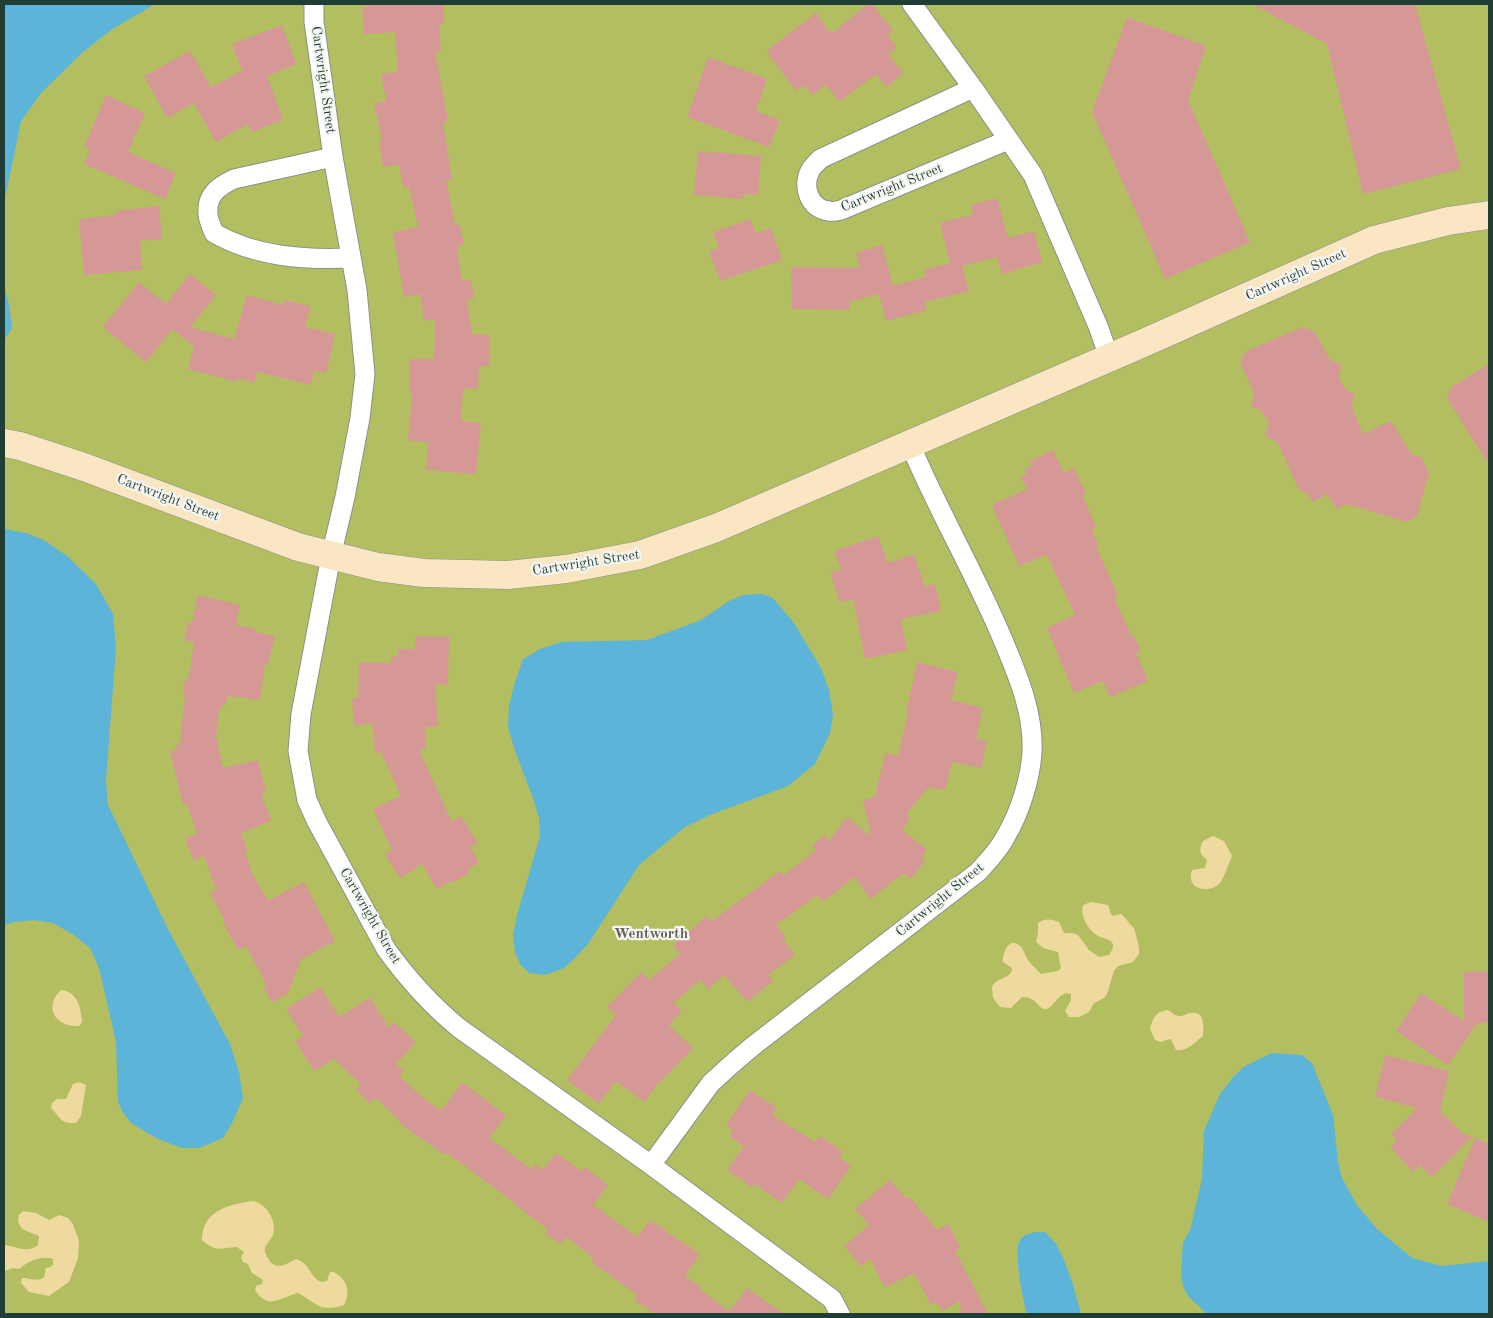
<!DOCTYPE html>
<style>
body{margin:0}
#map{position:relative;width:1493px;height:1318px;overflow:hidden;background:#f2ebd9;font-family:"Old Standard TT",serif}
canvas{display:block}
.frame{position:absolute;inset:0;border:5px solid #1f3d34;pointer-events:none}
</style>
<div id="map">
<canvas width="1493" height="1318"></canvas>
<div class="frame"></div>
</div>
<script>
const ctx = document.querySelector('canvas').getContext('2d');
ctx.lineJoin = 'round';
function paint(path, color) { ctx.fillStyle = color; ctx.fill(path, 'evenodd'); }
function stroke(path, color, width, dash) { ctx.strokeStyle = color; ctx.lineWidth = width; ctx.lineCap = dash ? 'butt' : 'round'; ctx.setLineDash(dash || []); ctx.stroke(path); }
function write(font, color, halo, rows, align = 'center') {
  ctx.font = font + ' "Old Standard TT",serif'; ctx.lineWidth = 4.5; ctx.setLineDash([]); ctx.textBaseline = 'middle'; ctx.strokeStyle = halo; ctx.fillStyle = color; for (const [text, x, y, turn = 0] of rows) {
    ctx.save(); ctx.translate(x, y); ctx.rotate((+turn || 0) * Math.PI / 180); ctx.textAlign = isNaN(turn) ? turn : align; if (halo) ctx.strokeText(text, 0, 0); ctx.fillText(text, 0, 0); ctx.restore();
  }
}
paint(new Path2D(`
 M4,4h1485v1310h-1485z`), '#b2be60');
paint(new Path2D(`
 M1213,836l11,5 8,15c-2,5 -9,24 -12,27 -11,12 -35,6 -28,-13l13,-2 2,-8c-7,-5 -9,-11 -4,-19z
 M1091,902l17,3 3,9 2,2 8,-2c5,4 8,10 13,14l5,19v7l-6,8 -15,4 -4,5 -7,23 -3,4 -10,5 -5,9 -10,5h-10l-4,-6 6,-11v-6l-5,-1c-9,3 -13,14 -19,16 -9,2 -9,-13 -25,-12l-11,11 -11,-1 -7,-9 -1,-11c4,-10 20,-8 20,-19l-9,-6c-1,-8 6,-27 17,-16 4,3 5,10 8,14 3,5 9,9 13,14l17,-3 3,-3 -3,-16 -15,-4 -7,-6 2,-9v-10c6,-5 14,-4 21,-1l5,11h8l6,2 11,15 10,7 10,-2c11,-15 -2,-15 -11,-19 -10,-6 -18,-20 -15,-31z
 M61,990c16,2 20,16 21,32l-3,4c-24,1 -36,-19 -18,-36z
 M1167,1010c4,1 6,5 11,6 5,1 7,-2 12,-3 15,-3 14,13 13,23 -8,6 -16,16 -27,14l-5,-11 -5,1 -5,2 -6,-2 -5,-11c3,-11 5,-17 17,-19z
 M79,1082l7,3 -5,31 -5,7c-16,1 -15,-5 -25,-15l1,-5 5,-4h9l7,-15z
 M254,1201c13,4 23,19 19,34 -2,5 -7,9 -8,13 -1,4 2,8 4,12 7,11 18,4 27,-1 15,5 12,16 25,23l6,-1 3,-9h4c13,8 17,19 10,33 -25,8 -27,-2 -46,-12 -17,4 -30,18 -43,-3l1,-4 6,-2 1,-4 -11,-7 -4,-9 -5,-2 -2,-5 3,-5 -7,-5c-17,1 -20,6 -35,-7 0,-30 28,-36 52,-39z
 M23,1211l13,2 13,7 10,-5 9,3 5,6 6,17 -1,17 -9,24 -20,14 -20,-4 -8,-9 1,-5c6,-1 18,5 22,-1 1,-3 1,-6 2,-9l4,-1 3,-2v-6c-12,-4 -25,2 -34,10l-6,-1 -9,3v-26c11,1 24,9 34,0l1,-9 -17,-7 -4,-7 1,-7z`), '#eeda9e');
paint(new Path2D(`
 M4,4h151l-44,26 -27,21 -43,42 -20,28 -17,82z
 M4,284l5,21 3,23 -8,12z
 M4,529l22,4 18,7 23,16 29,28 17,30 3,33 -10,134 2,24 61,126 61,113 9,28 4,26 -11,25 -9,15 -24,10h-17l-24,-9 -27,-16 -9,-12 -4,-9 -2,-60 -17,-74 -9,-20 -16,-13 -21,-12 -19,-3 -19,2 -11,3z
 M762,594l11,4 21,25 27,45 8,22 4,25 -3,18 -15,31 -27,22 -78,29 -25,12 -46,38 -51,79 -15,16 -9,8 -10,4 -10,3 -15,-2 -9,-9 -5,-11 -2,-18 4,-20 23,-79 -1,-18 -6,-20 -19,-50 -6,-21 1,-21 5,-21 9,-26 17,-10 21,-7 86,-2 54,-20 28,-19 14,-6z
 M1272,1053l30,2 10,8 21,52 5,46 4,17 15,27 20,24 35,29 30,8 47,-5v53h-282l-19,-18 -5,-10 -2,-14 2,-30 7,-12 12,-51 2,-48 16,-37 14,-18 11,-10z
 M1036,1232h9l12,13 6,13 9,23 9,33h-54c-4,-14 -14,-62 -7,-74 3,-5 10,-7 16,-8z`), '#5cb5d9');
paint(new Path2D(`
 M367,4h76l1,20h-5l2,28h-6l13,69 -5,1 9,58 -6,1 9,43 5,2 4,18 -7,2 5,35 9,-1 3,19 -7,1 5,34 17,1v31h-10l-1,23 -15,-1 -2,33 20,2 -5,51 -50,-4 2,-28 -20,-1 4,-49h-3l1,-33h24l1,-40 -11,2 -4,-27 -16,3 -11,-65 25,-5 -9,-40 -6,1 -4,-23 -16,2 -4,-26h3l-8,-38 12,-2 -5,-27 17,-3 -3,-39 -31,2 -2,-27h6z
 M868,4h4l21,26 -6,5 10,12 -9,7 15,19 -16,14 -11,-13 -37,28 -13,-17 -14,10 -8,-10 -8,6 -30,-40 50,-38 15,21z
 M1252,4h163l46,165 -98,25 -36,-150z
 M1127,17l79,29 -18,54 62,142 -85,37 -73,-167z
 M282,25l14,39 -29,12 16,44 -31,12 -4,-8 -32,18 -22,-39 -27,15 -23,-42 46,-25 21,36 31,-16 -10,-27z
 M708,57l59,22 -11,32 24,9 -11,27 -82,-30z
 M106,95l39,18 -17,39 48,21 -11,26 -81,-35 6,-14 -6,-3z
 M698,151l63,5 -3,39 -16,-1 2,5 -50,-4z
 M997,198l11,40 26,-7 8,31 -40,12 -5,-17 -35,9 7,25 -44,11 2,8 -41,11 -7,-27 -30,8 1,8 -58,-1 -1,-42 69,1 -4,-15 26,-8 11,41 33,-9 -2,-7 26,-7 -10,-40 34,-9 -3,-9z
 M159,206l3,33 -22,2 2,29 -58,5 -5,-56 36,-4v-4z
 M751,219l4,14 16,-5 11,32 -62,21 -11,-30 10,-3 -6,-16z
 M190,274l26,21 -26,32 44,12 13,-44 35,10 2,-5 27,6 -6,21 30,7 -9,39 -12,-3 -3,15 -54,-13 -3,11 -16,-5 -1,4 -49,-13 6,-23 -22,-17 -26,33 -43,-35 36,-45 27,22z
 M1302,327l12,4 16,29 12,5 -4,11 6,12 10,5 -2,14 11,27 28,-13 21,34 10,3 7,15 -12,43 -10,6 -60,-18 -10,5 -10,-15 -14,8 -6,-9 -8,-3 -21,-47 -13,-7 4,-13 -7,-12 -11,-5 3,-14 -14,-29 5,-11z
 M1489,364v101l-42,-67 4,-11z
 M1053,450l11,23 10,-5 12,26 -4,1 14,32 -4,2 7,17 -3,1 22,49 -4,2 18,39 2,-1 7,15 -5,2 12,28 -38,16 -7,-16 -29,12 -27,-65 28,-13 -28,-60 -28,11 -27,-61 35,-16 -6,-12 6,-2 -3,-5 8,-4 -2,-5z
 M878,536l10,27 26,-9 11,33 10,-3 6,27 -40,8 6,31 -42,9 -12,-60 -13,4 -10,-30 11,-4 -7,-18z
 M198,595l42,10 -4,20 19,4v3l20,4 -7,28h-3l-5,36 -33,-4 -1,9h-4v4h-3l-3,28 7,31 35,-8 8,32 -5,1 10,28 -30,12 7,18 -3,1 7,21 16,28 36,-19 31,59 -34,18 -13,34 -16,9 -9,-16 3,-2 -20,-38 -8,4 -16,-29 3,-1 -15,-26 6,-4 -12,-34 -11,4 -8,-22 12,-4 -10,-30 -4,1 -13,-54 7,-1 -2,-5 7,-2 -2,-5 5,-41 -2,-7 1,-8 5,-5 5,-35 -10,-2 4,-17h4z
 M415,636l34,1 -1,48 -13,-1 3,42 -13,1 1,22 -7,1 33,72 9,-6 17,27 -8,4 9,15 -12,8 2,3 -17,10 -1,-2 -14,8 -15,-25 -22,14 -15,-24 7,-4 -19,-41 28,-13 -20,-44 -6,1 -2,-29 -19,1 -2,-26 6,-1 1,-36 32,1v-7l7,1v-8h17z
 M917,662l41,10 -7,28 32,8 -7,30 11,3 -6,27 -29,-6 -7,28 -16,-3 -22,26 3,6 -8,11 25,20 -6,8 4,3 -14,18 -8,-6 -32,26 -17,-22 -31,25 -6,-7 -41,30 10,12 -3,2 12,16 -27,20 5,6 -26,21 -23,-27 -16,14 -8,-9 -27,23 9,8 -13,14 24,23 -36,37 -13,17 -28,-21 -17,23 -32,-24 49,-65 -9,-8 34,-35 8,8 31,-26 -7,-9 34,-29 5,5 68,-50 3,5 33,-26 -4,-5 13,-10 4,6 18,-24 24,19 -8,-36 12,-3 10,-44 13,3 10,-43h-2z
 M1489,971v52h-12l-29,42 -52,-34 25,-38 43,28v-49z
 M320,987l19,30 31,-19 19,30 5,-6 22,20 -20,22 8,7 -5,5 22,20 20,15 21,-29 44,33 -17,23 37,27 6,4 3,-5 8,6 13,-17 26,18 3,-4 23,18 -15,20 45,32 12,-17 50,34 -15,22 17,12 -2,2 30,21 17,-23 37,26h-129l-21,-14 3,-5 -46,-33 3,-4 -28,-21 -6,7 -15,-11 3,-4 -34,-25 1,-1 -68,-50 -2,2 -46,-32 1,-2 -24,-23 -6,5 -14,-13 5,-6 -27,-25 -20,12 -19,-30 8,-5 -17,-27z
 M1385,1055l64,16 -9,40 21,21 11,5 -40,40 -12,-12 -7,7 -23,-25 7,-7 -6,-6 26,-26 -42,-11z
 M750,1090l27,18 -5,7 43,27 5,-6 23,16 -4,6 12,8 -23,33 -29,-20 -17,24 -28,-19 -2,3 -25,-17 17,-24 -15,-10 4,-6 -7,-5z
 M1475,1138l14,6v78l-42,-18z
 M890,1180l17,19 3,-2 27,33 11,-6 13,24 -6,3 33,63h-27l-1,-13 -18,10 -5,-9 -6,3 -17,-32 -29,14 -15,-28 -9,7 -17,-20 25,-21 -14,-16z`), '#d69896');
const street = new Path2D(`
 M314,4v18l19,135 24,133 8,84 -5,44 -15,79 -14,59 -30,158 -3,37 9,49 10,22 69,127c21,29 45,56 73,79l192,137 181,134 8,15
 M912,4l61,84 60,87 65,151 11,31
 M973,88l-153,71c-3,4 -8,7 -10,12 -8,15 -1,38 19,40 3,1 8,0 12,-1l167,-70
 M333,157l-99,22c-15,7 -28,16 -26,35 0,6 4,13 6,19 42,24 90,27 137,25
 M651,1165l60,-82 22,-20 20,-17 225,-174c10,-11 21,-22 28,-36 14,-24 24,-56 26,-83 2,-40 -14,-77 -29,-113 -28,-67 -65,-129 -93,-196`);
const secondary = new Path2D(`
 M4,443l16,3 64,21 214,80 80,20 46,6 84,2 58,-6 74,-14 76,-27 432,-187 226,-101 74,-19 41,-6`);
stroke(street, '#889486', 21);
stroke(secondary, '#889486', 29);
stroke(street, '#fff', 19);
stroke(secondary, '#fbe6c4', 28);
write('14px', '#1f3d34', '#f6f6f2', [
 ["Cartwright Street",323,80,82],
 ["Cartwright Street",892,188,-22],
 ["Cartwright Street",1296,275,-24],
 ["Cartwright Street",168,498,21],
 ["Cartwright Street",586,563,-9],
 ["Cartwright Street",940,900,-39],
 ["Cartwright Street",370,916,60]
]);
write('bold 15px', '#5f5d56', '#f6f6f2', [
 ["Wentworth",651,934]
]);
</script>
